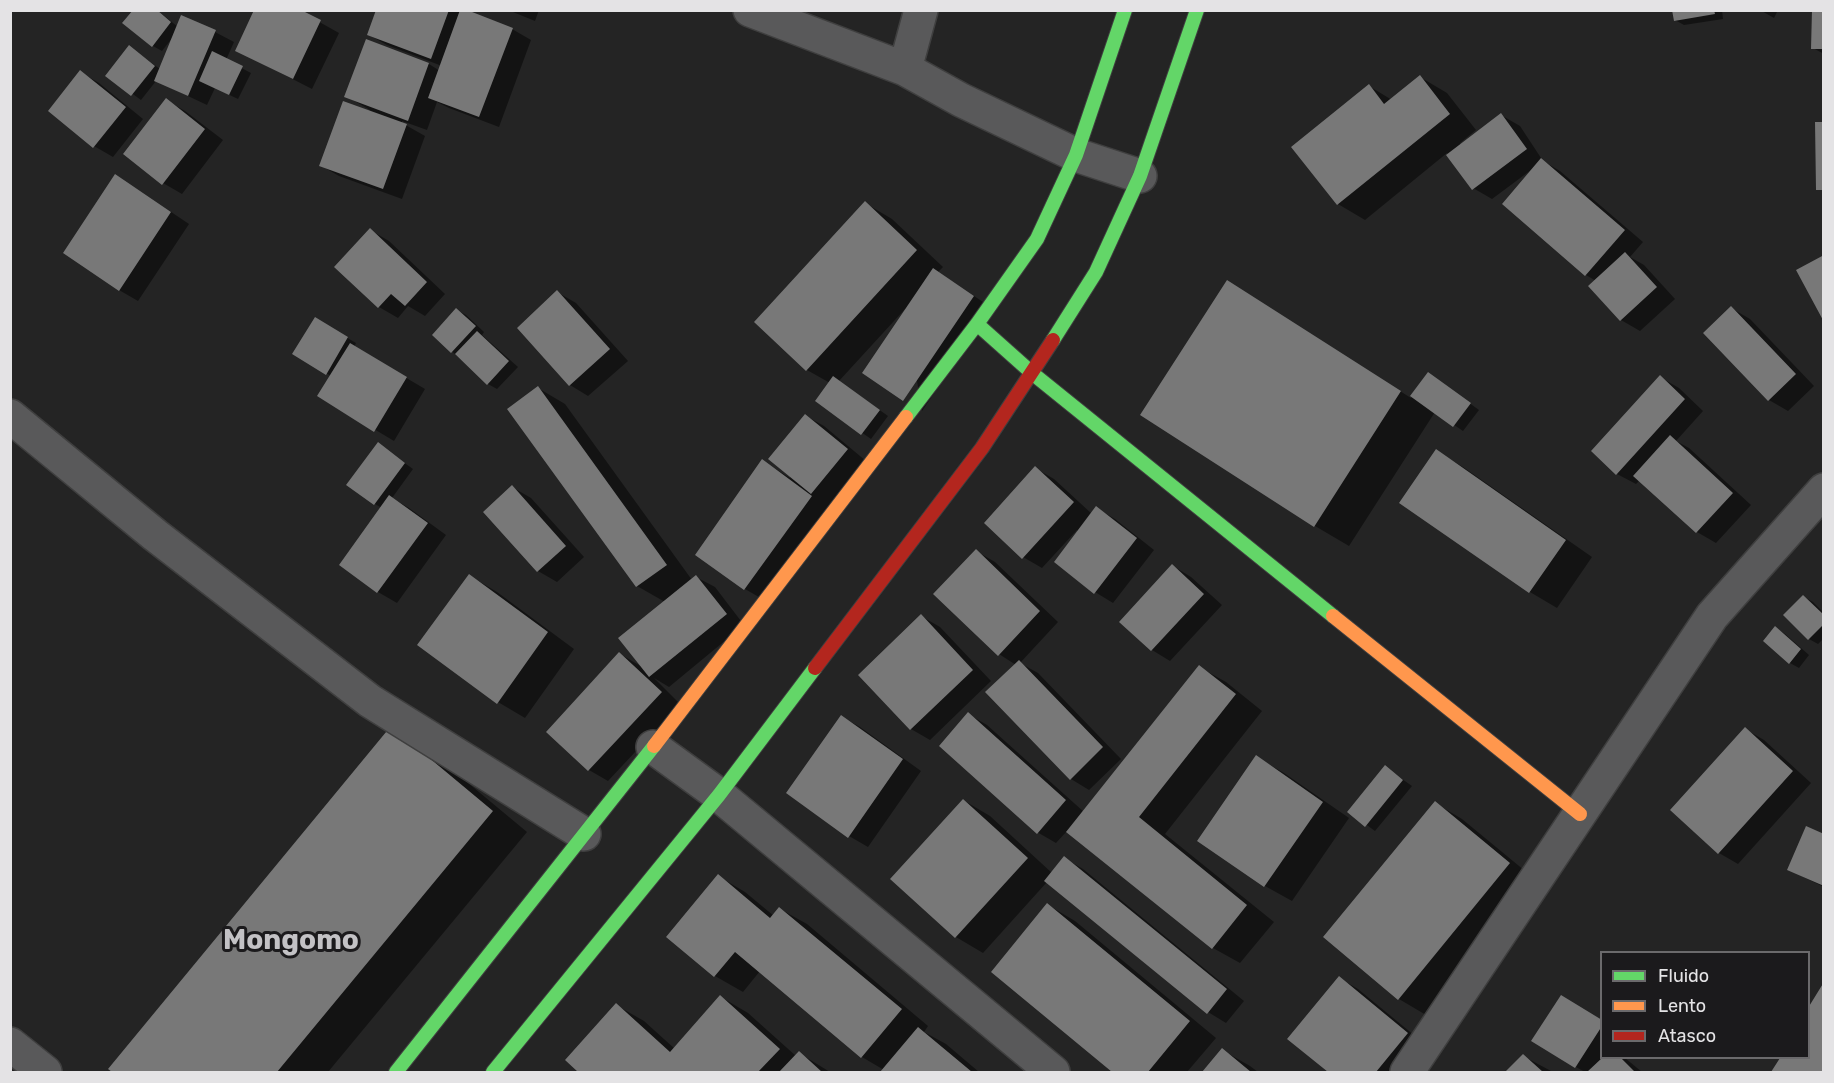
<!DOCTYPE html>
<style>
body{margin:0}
#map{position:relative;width:1834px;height:1083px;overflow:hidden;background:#242424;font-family:Rubik,sans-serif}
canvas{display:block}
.frame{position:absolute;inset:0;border:12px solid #e4e3e5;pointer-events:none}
.legend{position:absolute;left:1600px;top:951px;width:210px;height:108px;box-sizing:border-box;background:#1b1a1c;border:2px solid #6b6a6c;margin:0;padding:8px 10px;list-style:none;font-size:18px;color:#e4e3e5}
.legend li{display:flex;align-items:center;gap:12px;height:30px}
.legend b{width:30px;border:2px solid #6b6a6c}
</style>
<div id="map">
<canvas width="1834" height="1083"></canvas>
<div class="frame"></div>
<ul class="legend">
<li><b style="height:8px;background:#63d668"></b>Fluido</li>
<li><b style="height:8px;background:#ff974d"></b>Lento</li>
<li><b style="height:8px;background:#b3261e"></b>Atasco</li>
</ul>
</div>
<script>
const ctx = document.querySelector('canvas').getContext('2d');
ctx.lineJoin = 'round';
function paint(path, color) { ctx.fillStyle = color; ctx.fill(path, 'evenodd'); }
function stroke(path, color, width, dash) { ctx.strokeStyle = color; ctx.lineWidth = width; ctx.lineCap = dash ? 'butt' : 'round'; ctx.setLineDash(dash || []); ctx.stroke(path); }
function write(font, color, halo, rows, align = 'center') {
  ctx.font = font + ' Rubik,sans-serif'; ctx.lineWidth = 6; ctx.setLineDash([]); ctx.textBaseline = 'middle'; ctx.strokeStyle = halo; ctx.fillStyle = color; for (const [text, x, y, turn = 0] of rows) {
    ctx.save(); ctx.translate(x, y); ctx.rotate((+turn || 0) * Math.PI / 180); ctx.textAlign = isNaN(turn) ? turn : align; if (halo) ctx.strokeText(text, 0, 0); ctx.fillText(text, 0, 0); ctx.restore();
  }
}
paint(new Path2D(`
 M157,10l21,17 37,5 19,10 -8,18 25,13 -13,26 -23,-11 -8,17 -51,-24 -15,19 -34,-25 22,-28 31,22 13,-32 -11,14 -9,-5z
 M298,10l41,23 -27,56 -76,-39z
 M378,10h94l-2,3 42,16 19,11 -32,87 -50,-19 -12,-6 -10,28 -25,-9v2l23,13 -23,63 -63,-23 -19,-11 50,-55 -24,-14 21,-55 62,23 11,7 2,-5 -55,-21 -18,-10z
 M508,10h31l-4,11z
 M1674,10h48l1,9 -39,6 -9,-5z
 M1760,10h18l-4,8z
 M1824,10v44l-11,-6z
 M80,72l19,11 44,36 -30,38 -19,-11z
 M1420,77l27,16 29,37 -16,13 1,3 40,-31 19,11 23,35 17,10 83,71 -13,15 14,8 31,34 -35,32 -19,-11 -25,-39 -10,-6 -82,-71 27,-34 -39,29 -19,-11 -26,-35 -82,67 -27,-16 -45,-56 76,-62 23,14z
 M166,100l19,11 38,29 -41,54 -19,-11z
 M134,187l55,37 -51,77 -19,-11z
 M865,203l27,16 51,48 -5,5 54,36 -70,103 -17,-102 -66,72 49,35 -17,23 -54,-38 13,-18 -23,-13 -51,-48z
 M370,230l19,11 56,53 -20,22 -17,-10 -10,12 -19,-11z
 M1227,282l184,116 18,-24 50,36 -16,21 -28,-19 -86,134 -34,-20 -173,-111z
 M557,292l19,11 52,58 -40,35 -18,-11z
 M1731,308l19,11 64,67 -26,25 -19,-11z
 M457,310l9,5 18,17 -2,3 36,32 -21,22 -9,-5 -54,-49z
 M315,319l41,24 -2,4 71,42 -31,52 -75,-45 12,-20 -37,-22z
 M1660,377l19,11 24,23 -27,30 13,7 62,57 -35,38 -19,-11 -57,-52 -4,4 -19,-10z
 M538,388l27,16 127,176 4,-3 19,10 29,38 -75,62 -15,-9 26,26 -72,77 -19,-11 -41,-38 72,-78 24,14 21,-66 -28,-16z
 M806,416l18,10 42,35 -102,139 -19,-11 -48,-35 66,-93 27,17z
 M378,444l35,25 -21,29 17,10 37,27 -49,68 -19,-11 -37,-27 41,-57 -7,-4z
 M1436,451l27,16 129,90 -35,51 -27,-16z
 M1035,468l19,11 38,35 4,-6 19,11 39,31 -41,53 -18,-11 -18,-62 -35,38 -19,-11z
 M512,487l19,11 53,59 -27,25 -19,-11z
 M976,551l19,11 63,60 -38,41 18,10 83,86 -32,31 -18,-11 -55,-114 -17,-11z
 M1173,566l18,11 31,28 -52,56 -18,-11z
 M470,576l27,16 77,57 -49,69 -27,-16z
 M1804,597l9,5 11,11v25l-6,6 -9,-5z
 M921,616l19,11 51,54 -61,59 -19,-11z
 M1776,628l9,6 24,21 -10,13 -9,-5z
 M1199,667l27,15 36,29 -97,123 109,88 -34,41 -27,-15 -146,-117 -11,12 -19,-11 -69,-118 19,11 97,87z
 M842,717l18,10 61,44 -53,76 -19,-11 -61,-44z
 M1745,729l19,11 47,43 -73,81 -19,-11z
 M426,748l101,84 -199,240h-214l-4,-3z
 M1256,757l28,16 65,45 -57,83 -27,-15 -66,-46z
 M1385,767l27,19 -37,45 -26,-19z
 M963,800l27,16 62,57 12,-15 19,11 161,132 -18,22 -18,-11 -161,-130 -64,71 -27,-16 -64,-58z
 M1435,803l27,16 74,61 -110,135 -27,-16z
 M1824,835v52l-35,-17z
 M718,876l27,16 29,24 6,-7 27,15 121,102 -4,6 22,12 33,28h-97l2,-2 -22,-13 -102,-86 -17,21 -28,-16 -47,-39z
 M1048,905l27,16 141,117 -29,34h-73l-121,-100z
 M1339,978l19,11 68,56 -23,27h-73l-41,-33z
 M1824,985v87h-51l9,-14h26z
 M721,997l27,16 48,43 3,-3 31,19h-249l-14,-12 49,-55 28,16 31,28z
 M1602,1021v37h23l17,14h-57l-9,-5z
 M1222,1050l28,16 8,6h-54z
 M1523,1056l28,15 1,1h-45z`), '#0007');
paint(new Path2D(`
 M133,10h24l14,12 -19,25 -30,-24z
 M254,10h47l20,10 -28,59 -58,-28z
 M376,10h73l-18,49 -64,-24z
 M460,10h7l46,18 -34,89 -51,-19z
 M1672,10h42l1,4 -41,7z
 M1812,10h12v39h-13z
 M181,15l35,15 -28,66 -34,-15z
 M366,39l63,24 -21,58 -64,-24z
 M129,45l26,21 -24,30 -26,-20z
 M212,51l31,15 -14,29 -30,-14z
 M80,70l46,37 -33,41 -45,-37z
 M1420,75l30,39 -113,91 -46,-58 78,-63 15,20z
 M166,98l39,31 -43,56 -39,-31z
 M343,101l64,23 -24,65 -64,-23z
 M1501,113l26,36 -55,41 -26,-35z
 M1815,122h9v68h-8z
 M1541,158l84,72 -40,46 -83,-72z
 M115,174l56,38 -52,79 -56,-38z
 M865,201l52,49 -111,121 -52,-49z
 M370,228l57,54 -22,24 -14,-12 -13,14 -44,-41z
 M1625,252l32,35 -37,34 -32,-35z
 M1824,255v67l-28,-52z
 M933,268l41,28 -71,105 -41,-28z
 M1227,280l174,111 -87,136 -174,-112z
 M557,290l53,59 -41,37 -52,-58z
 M1731,306l65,68 -28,27 -65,-68z
 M456,308l20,18 -25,27 -19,-18z
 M315,317l33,20 -22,38 -34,-21z
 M477,331l32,30 -22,24 -32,-31z
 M350,343l57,34 -33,55 -57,-36z
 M1428,372l43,31 -18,24 -43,-31z
 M1660,375l25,24 -69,76 -25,-24z
 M833,376l47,34 -19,25 -46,-34z
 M538,386l129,179 -31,22 -129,-178z
 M805,414l43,35 -37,45 -43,-35z
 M1670,435l63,58 -37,40 -63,-57z
 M378,442l27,21 -31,42 -28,-20z
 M1436,449l130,91 -37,53 -130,-90z
 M762,459l50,37 -68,94 -49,-35z
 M1035,466l39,36 -52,57 -38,-36z
 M512,485l54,61 -29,26 -54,-60z
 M389,495l39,28 -51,70 -38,-28z
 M1096,506l41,32 -43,56 -40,-32z
 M976,549l64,62 -42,45 -65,-62z
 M1172,564l32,30 -53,57 -32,-29z
 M469,574l79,58 -51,72 -80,-59z
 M696,575l31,39 -78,63 -31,-39z
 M1803,595l21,20v9l-16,16 -25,-25z
 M921,614l52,56 -63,60 -52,-55z
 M1775,626l26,23 -12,15 -26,-23z
 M619,652l43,40 -74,79 -42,-39z
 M1019,660l84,87 -33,33 -85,-88z
 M1199,665l37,29 -97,123 108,88 -35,44 -146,-117z
 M968,712l98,88 -29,34 -98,-88z
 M841,715l62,44 -55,79 -62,-45z
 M391,726l102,85 -216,261h-165l-4,-3z
 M1745,727l48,44 -75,83 -48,-44z
 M1256,755l67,47 -59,85 -67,-46z
 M1385,765l18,15 -38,47 -18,-15z
 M963,799l65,59 -73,80 -65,-59z
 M1435,801l75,62 -112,137 -75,-63z
 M1806,826l18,8v52l-37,-16z
 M1064,856l163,133 -20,25 -163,-133z
 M718,874l52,44 9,-11 123,102 -41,49 -126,-106 -21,25 -48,-40z
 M1047,903l143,118 -42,51h-36l-121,-100z
 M1339,976l69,57 -32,39h-48l-41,-33z
 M1824,982v90h-53l9,-14h28v-50z
 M720,995l60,54 -22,23h-180l-13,-12 51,-57 54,49z
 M1561,995l41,25v6l-27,42 -44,-27z
 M918,1027l54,45h-92z
 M1222,1048l29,24h-49z
 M799,1051l23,21h-43z
 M1523,1054l20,18h-38z
 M1602,1058h19l14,14h-48z`), '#787878');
const street = new Path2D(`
 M750,10l155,59 56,31 115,55 64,21
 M905,69l16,-59
 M10,416l145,119 215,166 214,133
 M653,747l66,48 334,277
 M10,1044l35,28
 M1407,1072l305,-456 112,-126`);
const fast = new Path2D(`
 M977,324l55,49 301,243
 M1053,340l43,-68 44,-96 57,-166
 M906,417l71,-93 60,-85 39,-84 49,-145
 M396,1072l258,-326
 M493,1072l226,-277 96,-127`);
const slow = new Path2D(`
 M1333,616l247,198
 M654,746l252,-329`);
const jam = new Path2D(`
 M815,668l167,-220 71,-108`);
stroke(street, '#3f3f3f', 36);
stroke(fast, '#3f3f3f', 16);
stroke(slow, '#3f3f3f', 16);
stroke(jam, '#3f3f3f', 16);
stroke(street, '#59595a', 33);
stroke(fast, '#63d668', 14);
stroke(slow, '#ff974d', 14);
stroke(jam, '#b3261e', 14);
write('bold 28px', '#c3c2c5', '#1b1a1c', [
 ["Mongomo",291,941]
]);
</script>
